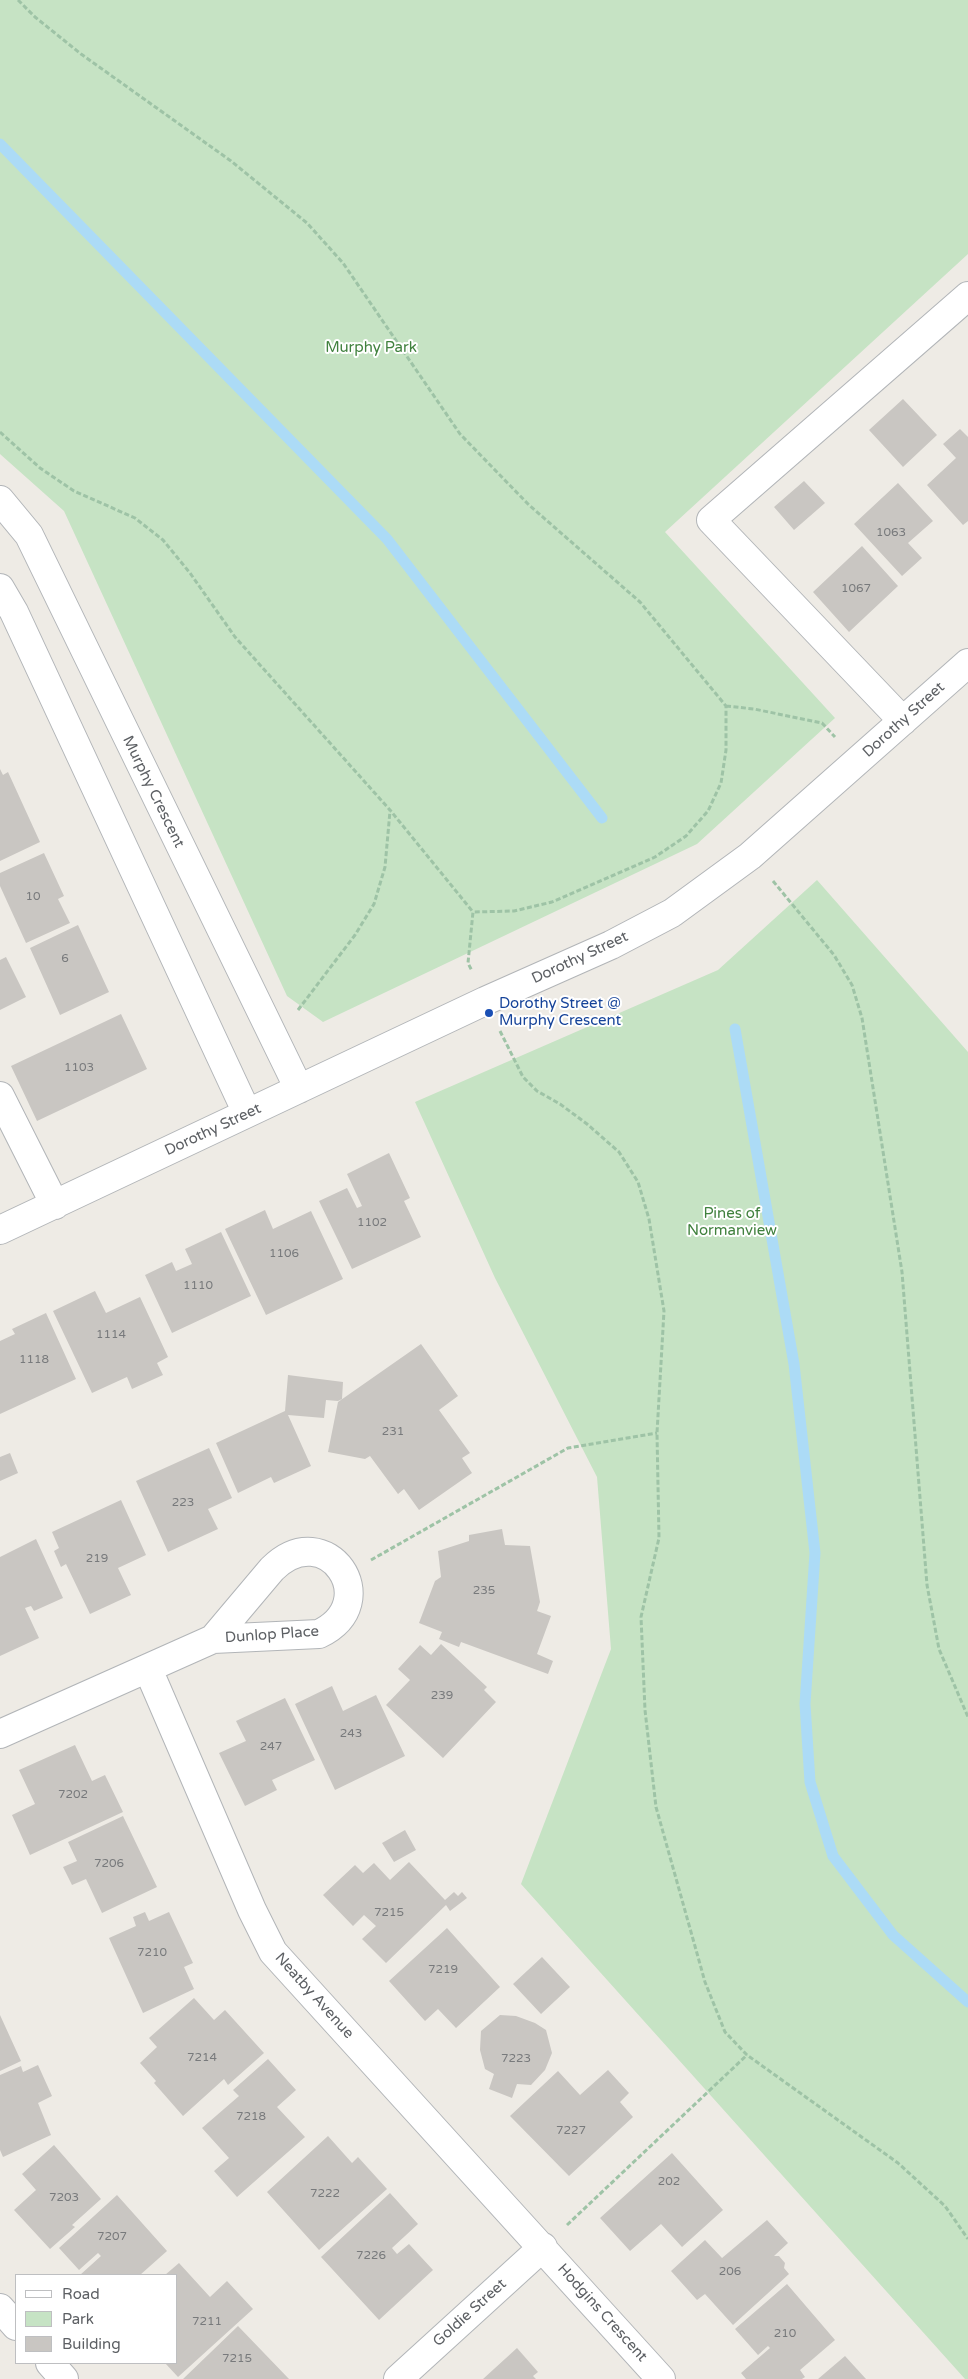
<!DOCTYPE html>
<style>
body{margin:0}
#map{position:relative;width:968px;height:2379px;overflow:hidden;background:#eeebe5;font-family:"Varela Round",sans-serif}
canvas{display:block}
.legend{position:absolute;left:15px;top:2274px;width:162px;height:90px;box-sizing:border-box;background:#fff;border:1px solid #bebfc1;margin:0;padding:6px 9px;list-style:none;font-size:15px;color:#5d6064}
.legend li{display:flex;align-items:center;gap:10px;height:25px}
.legend b{width:25px;border:1px solid #bebfc1}
</style>
<div id="map">
<canvas width="968" height="2379"></canvas>
<ul class="legend">
<li><b style="height:6px;background:#fff"></b>Road</li>
<li><b style="height:14px;background:#c6e3c4"></b>Park</li>
<li><b style="height:14px;background:#c9c6c2"></b>Building</li>
</ul>
</div>
<script>
const ctx = document.querySelector('canvas').getContext('2d');
ctx.lineJoin = 'round';
function paint(path, color) { ctx.fillStyle = color; ctx.fill(path, 'evenodd'); }
function stroke(path, color, width, dash) { ctx.strokeStyle = color; ctx.lineWidth = width; ctx.lineCap = dash ? 'butt' : 'round'; ctx.setLineDash(dash || []); ctx.stroke(path); }
function write(font, color, halo, rows, align = 'center') {
  ctx.font = font + ' "Varela Round",sans-serif'; ctx.lineWidth = 4; ctx.setLineDash([]); ctx.textBaseline = 'middle'; ctx.strokeStyle = halo; ctx.fillStyle = color; for (const [text, x, y, turn = 0] of rows) {
    ctx.save(); ctx.translate(x, y); ctx.rotate((+turn || 0) * Math.PI / 180); ctx.textAlign = isNaN(turn) ? turn : align; if (halo) ctx.strokeText(text, 0, 0); ctx.fillText(text, 0, 0); ctx.restore();
  }
}
paint(new Path2D(`
 M0,0h968v254l-303,278 170,186 -138,126 -374,178 -36,-26 -223,-485 -64,-57z
 M817,880l151,172v1327h-3l-444,-495 90,-235 -14,-172 -102,-199 -80,-176 303,-132z`), '#c6e3c4');
stroke(new Path2D(`
 M0,144l387,395 215,279
 M735,1029l59,335 21,189 -10,151 5,78 23,74 60,79 75,67`), '#acdbf6', 11);
paint(new Path2D(`
 M903,399l34,36 -34,32 -34,-37z
 M960,429l8,8v84l-5,4 -36,-40 29,-27 -13,-14z
 M804,481l21,22 -31,27 -20,-23z
 M898,483l35,38 -25,22 14,15 -20,18 -48,-52z
 M862,546l36,40 -49,46 -36,-40z
 M0,769l3,6 5,-3 32,70 -40,19z
 M44,853l20,43 -6,3 12,24 -44,20 -26,-57v-13z
 M78,925l31,67 -49,23 -30,-67z
 M6,957l20,40 -26,13v-50z
 M121,1014l26,55 -110,52 -26,-55z
 M389,1153l21,45 -6,3 17,36 -69,32 -33,-68 28,-13 10,20 5,-2 -15,-32z
 M265,1210l8,19 38,-18 32,68 -77,36 -41,-86z
 M221,1232l30,64 -79,37 -27,-58 27,-13 4,9 16,-7 -7,-15z
 M95,1291l11,22 34,-16 28,60 -11,6 6,12 -31,14 -5,-12 -35,16 -39,-82z
 M46,1313l30,66 -76,35v-73l15,-7 -3,-5z
 M421,1344l37,52 -19,14 31,43 -8,5 10,15 -53,37 -15,-21 -6,5 -28,-38 -5,3 -37,-7 10,-50z
 M288,1375l55,7 -1,17 -4,2 -12,-1 -2,18 -36,-3 23,51 -37,17 -3,-6 -33,16 -22,-50 69,-32z
 M209,1448l23,50 -24,11 10,20 -50,23 -32,-71z
 M10,1453l8,20 -18,8v-24z
 M121,1500l25,55 -28,13 13,27 -41,19 -24,-50 -5,3 -7,-16 5,-3 -7,-16z
 M502,1529l3,16 25,1 10,56 -3,9 14,5 -14,38 16,7 -5,13 -87,-32 -2,5 -20,-8 3,-7 -23,-9 16,-42 6,-4 -3,-26 31,-10v-6z
 M36,1539l27,59 -29,13 -3,-5 -6,2 14,30 -39,18v-99z
 M441,1644l46,43 -3,3 12,12 -53,56 -57,-53 24,-25 -12,-11 22,-24 11,10z
 M332,1686l11,25 33,-16 29,61 -70,34 -40,-86z
 M285,1698l30,62 -43,20 5,10 -32,16 -26,-53 27,-12 -10,-20z
 M75,1745l17,36 13,-6 18,37 -93,43 -18,-40 23,-11 -16,-34z
 M123,1816l34,71 -55,26 -16,-34 -14,6 -9,-18 14,-6 -9,-19z
 M405,1830l11,20 -22,12 -12,-19z
 M409,1862l36,38 9,-8 4,4 4,-4 5,6 -17,13 -4,-6 -60,58 -24,-24 14,-13 -12,-11 -11,11 -30,-31 32,-30 8,8 11,-10 16,17z
 M145,1912l4,9 20,-9 24,51 -9,4 10,22 -51,24 -34,-75 27,-12 -3,-9z
 M447,1928l53,59 -44,41 -18,-19 -13,12 -36,-40z
 M542,1957l28,30 -29,27 -28,-30z
 M194,1998l20,22 11,-10 39,43 -36,32 -4,-6 -41,37 -29,-33 2,-2 -16,-18 17,-16 -8,-9z
 M0,2015l21,46 -21,10z
 M500,2015l16,1 19,7 11,7 6,23 -7,17 -14,15 -14,-1 -5,14 -23,-9 5,-15 -9,-5 -5,-19 1,-19z
 M268,2059l28,31 -19,17 28,30 -68,60 -23,-26 15,-13 -27,-30 37,-32 -6,-6z
 M38,2065l14,31 -14,7 13,32 -48,22 -3,-7v-75l21,-9 2,6z
 M608,2070l21,23 -9,9 13,15 -64,59 -59,-60 48,-45 22,24z
 M328,2136l24,27 6,-6 29,32 -68,61 -52,-58z
 M54,2145l47,54 -29,26 3,2 -25,22 -36,-39 22,-20 -14,-16z
 M672,2153l51,57 -41,37 -21,-23 -31,27 -30,-33z
 M390,2193l28,31 -26,24 5,6 12,-10 24,26 -54,50 -58,-63z
 M117,2195l50,56 -27,24h-60l21,-19 -3,-3 -19,17 -20,-22z
 M767,2220l21,23 -14,13h5l6,7 -1,5 5,6 -56,51 -28,-31 -8,6 -26,-29 34,-31 17,18z
 M179,2263l31,34 17,-16 26,28 -75,68 -13,-14h11l1,-27 -1,-61h-11z
 M787,2284l48,56 -35,30 5,7 -3,2h-56l-5,-6 29,-25 -2,-2 -10,9 -23,-26z
 M238,2326l51,53h-106z
 M517,2348l21,24 -5,4 3,3h-53z
 M845,2356l21,23h-48z`), '#c9c6c2');
const minor = new Path2D(`
 M0,500l29,35 270,554
 M0,588l14,24 233,501
 M903,721l-192,-201 257,-224
 M0,1096l55,109
 M0,1230l485,-229 126,-56 61,-32 78,-57 218,-193
 M148,1669l104,241 21,42 388,427
 M0,1734l213,-95 106,-5c67,-32 7,-119 -47,-65l-59,70
 M0,2308l16,18
 M50,2363l14,16
 M398,2379l145,-132`);
stroke(minor, '#b2b5b8', 30);
stroke(new Path2D(`
 M18,0l17,17 46,37 150,107 76,62 36,40 117,171 69,71 111,97 86,104v44l-5,33 -13,28 -22,25 -31,21 -103,45 -38,9 -41,1 -5,51 4,8
 M0,432l40,36 34,23 61,27 28,22 27,33 45,64 155,173 83,102
 M726,706l28,3 68,14 13,14
 M773,881l61,74 18,30 10,33 40,254 25,313 12,64 29,68
 M298,1010l57,-75 19,-31 11,-37 5,-56
 M500,1031l23,46 14,14 23,13 27,20 32,28 19,30 11,37 15,92 -7,122 2,105 -18,79 4,93 11,97 49,175 20,50 22,23 151,108 47,43 23,33
 M371,1560l197,-112 89,-15
 M567,2225l180,-170`), '#9ec3a6', 3, [5, 2.5]);
stroke(minor, '#fff', 28);
for (const [x, y, r, color] of [
 [489,1013,5,"#1a4fb4"]
]) { const dot = new Path2D(); dot.arc(x, y, r, 0, 2 * Math.PI); ctx.fillStyle = color; ctx.fill(dot); stroke(dot, '#fff', 2); }
write('12px', '#787a7c', null, [
 ["1063",891,533],
 ["1067",856,589],
 ["10",33,897],
 ["6",65,959],
 ["1103",79,1068],
 ["1102",372,1223],
 ["1106",284,1254],
 ["1110",198,1286],
 ["1114",111,1335],
 ["1118",34,1360],
 ["231",393,1432],
 ["223",183,1503],
 ["219",97,1559],
 ["235",484,1591],
 ["239",442,1696],
 ["243",351,1734],
 ["247",271,1747],
 ["7202",73,1795],
 ["7206",109,1864],
 ["7215",389,1913],
 ["7210",152,1953],
 ["7219",443,1970],
 ["7214",202,2058],
 ["7223",516,2059],
 ["7218",251,2117],
 ["7227",571,2131],
 ["202",669,2182],
 ["7222",325,2194],
 ["7203",64,2198],
 ["7207",112,2237],
 ["7226",371,2256],
 ["206",730,2272],
 ["7211",207,2322],
 ["210",785,2334],
 ["7215",237,2359]
]);
write('15px', '#40813e', '#fff', [
 ["Murphy Park",371,348],
 ["Pines of",732,1214],
 ["Normanview",732,1231]
]);
write('15px', '#5d6064', '#fff', [
 ["Dorothy Street",904,720,-42],
 ["Murphy Crescent",153,792,64],
 ["Dorothy Street",580,958,-25],
 ["Dorothy Street",213,1130,-25],
 ["Dunlop Place",272,1635,-4],
 ["Neatby Avenue",314,1996,48],
 ["Goldie Street",470,2313,-42],
 ["Hodgins Crescent",602,2313,48]
]);
write('15px', '#164399', '#fff', [
 ["Dorothy Street @",499,1004],
 ["Murphy Crescent",499,1021]
], 'left');
</script>
